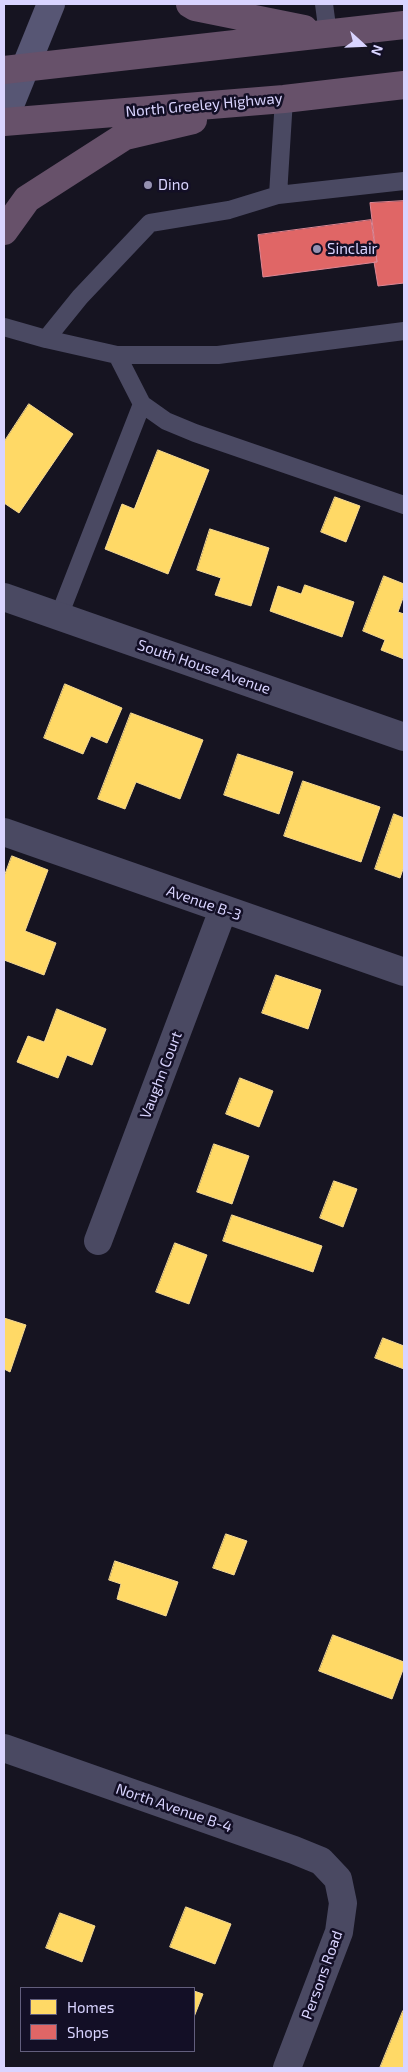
<!DOCTYPE html>
<style>
body{margin:0}
#map{position:relative;width:408px;height:2072px;overflow:hidden;background:#161421;font-family:"Exo 2",sans-serif}
canvas{display:block}
.frame{position:absolute;inset:0;border:5px solid #d9d4ff;pointer-events:none}
.legend{position:absolute;left:20px;top:1987px;width:175px;height:65px;box-sizing:border-box;background:#130f26;border:1px solid #625e7d;margin:0;padding:6px 9px;list-style:none;font-size:15px;color:#d9d4ff}
.legend li{display:flex;align-items:center;gap:10px;height:25px}
.legend b{width:25px;border:1px solid #625e7d}
.north{position:absolute;left:338px;top:20px;width:50px;height:50px;-webkit-text-stroke:4px #130f26;paint-order:stroke;rotate:110deg;font-size:14px;font-weight:700;line-height:20px;text-align:center;color:#d9d4ff}
.north::after{content:'';display:block;margin:auto;width:18px;height:22px;background:#d9d4ff;clip-path:polygon(50% 0,100% 100%,50% 72%,0 100%)}
</style>
<div id="map">
<canvas width="408" height="2072"></canvas>
<div class="frame"></div>
<ul class="legend">
<li><b style="height:14px;background:#ffd966"></b>Homes</li>
<li><b style="height:14px;background:#e06666"></b>Shops</li>
</ul>
<div class="north">N</div>
</div>
<script>
const ctx = document.querySelector('canvas').getContext('2d');
ctx.lineJoin = 'round';
function paint(path, color) { ctx.fillStyle = color; ctx.fill(path, 'evenodd'); }
function stroke(path, color, width, dash) { ctx.strokeStyle = color; ctx.lineWidth = width; ctx.lineCap = dash ? 'butt' : 'round'; ctx.setLineDash(dash || []); ctx.stroke(path); }
function write(font, color, halo, rows, align = 'center') {
  ctx.font = font + ' "Exo 2",sans-serif'; ctx.lineWidth = 5; ctx.setLineDash([]); ctx.textBaseline = 'middle'; ctx.strokeStyle = halo; ctx.fillStyle = color; for (const [text, x, y, turn = 0] of rows) {
    ctx.save(); ctx.translate(x, y); ctx.rotate((+turn || 0) * Math.PI / 180); ctx.textAlign = isNaN(turn) ? turn : align; if (halo) ctx.strokeText(text, 0, 0); ctx.fillText(text, 0, 0); ctx.restore();
  }
}
const homes = new Path2D(`
 M29,404l44,30 -54,79 -15,-10v-61z
 M158,450l51,20 -41,104 -63,-25 17,-45 12,5z
 M335,497l25,9 -14,36 -25,-10z
 M210,529l59,19 -18,58 -36,-11 6,-17 -24,-8z
 M384,576l20,8v11l-6,17 6,2v45l-23,-9 4,-10 -22,-9z
 M305,585l49,17 -12,35 -72,-26 8,-25 23,8z
 M65,684l57,24 -15,35 -16,-7 -8,18 -39,-16z
 M131,713l72,27 -23,59 -44,-17 -11,27 -27,-10z
 M238,754l55,18 -14,42 -55,-19z
 M303,781l77,26 -19,55 -77,-26z
 M394,814l10,4v48l-4,12 -25,-9z
 M12,856l36,14 -23,61 31,12 -12,32 -40,-15v-83z
 M276,975l45,15 -13,39 -46,-16z
 M57,1009l49,20 -14,36 -25,-10 -9,23 -41,-16 11,-26 16,6z
 M240,1078l33,13 -14,36 -33,-13z
 M214,1144l35,12 -17,48 -35,-12z
 M334,1181l23,8 -14,38 -23,-9z
 M232,1215l90,31 -9,26 -90,-31z
 M175,1243l32,12 -18,49 -33,-12z
 M4,1318l22,7 -16,47 -6,-3z
 M383,1338l21,8v23l-29,-11z
 M226,1534l21,7 -13,34 -21,-7z
 M115,1561l63,21 -12,34 -49,-17 4,-15 -12,-4z
 M333,1635l71,27v5l-12,32 -73,-28z
 M186,1907l45,17 -16,40 -45,-17z
 M60,1913l35,13 -13,36 -36,-14z
 M194,1991l9,3 -9,23z
 M403,2011l1,1v56h-24z`);
paint(homes, '#ffd966');
stroke(homes, '#f4d894', 1);
const shops = new Path2D(`
 M404,201v82l-26,3 -4,-24h3l-7,-59z
 M371,220l6,42 -114,15 -5,-42z`);
paint(shops, '#e06666');
stroke(shops, '#de8794', 1);
stroke(new Path2D(`
 M324,4l4,30
 M278,195l126,-14
 M4,327l42,12 34,-42 70,-74 79,-13 49,-15 6,-96
 M46,339l71,16h101l186,-24
 M117,355l25,49 24,17 29,12 209,72
 M59,616l83,-212`), '#4a4962', 18);
stroke(new Path2D(`
 M4,597l400,140
 M4,832l400,140
 M98,1241l125,-331
 M4,1748l290,102 27,11 17,18 5,24 -4,29 -52,136`), '#4a4962', 28);
stroke(new Path2D(`
 M4,120l47,-116`), '#575674', 28);
stroke(new Path2D(`
 M190,4l5,3 109,22
 M4,70l400,-45
 M4,122l280,-23 120,-14
 M4,231l23,-32 98,-63 68,-16`), '#67516a', 28);
for (const [x, y, r, color] of [
 [148,185,5,"#9591b1"],
 [317,249,5,"#9591b1"]
]) { const dot = new Path2D(); dot.arc(x, y, r, 0, 2 * Math.PI); ctx.fillStyle = color; ctx.fill(dot); stroke(dot, '#130f26', 2); }
write('15px', '#d9d4ff', '#130f26', [
 ["North Greeley Highway",204,105,-5],
 ["South House Avenue",204,667,19],
 ["Avenue B-3",204,903,19],
 ["Vaughn Court",161,1075,-69],
 ["North Avenue B-4",174,1808,19],
 ["Persons Road",322,1975,-70]
]);
write('15px', '#d9d4ff', '#130f26', [
 ["Dino",158,185],
 ["Sinclair",327,249]
], 'left');
</script>
